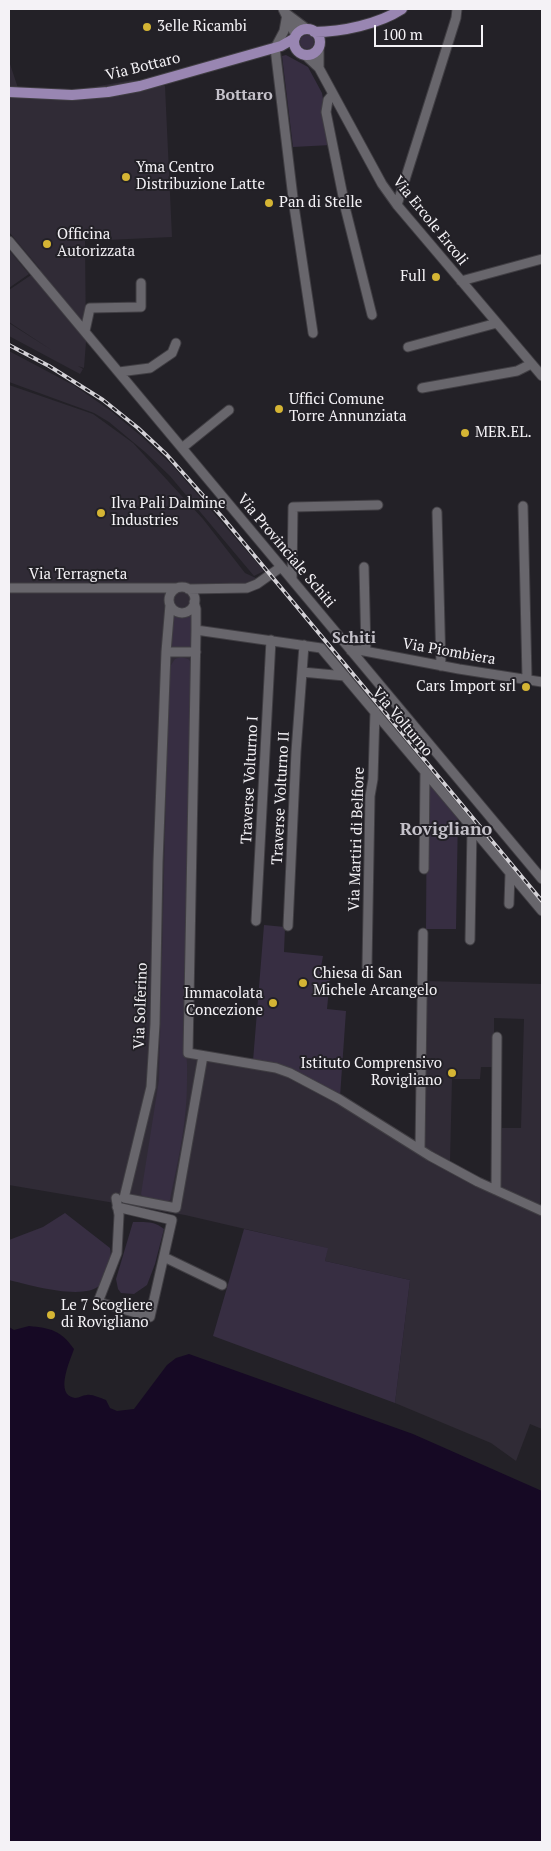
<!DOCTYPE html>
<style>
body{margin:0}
#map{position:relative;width:551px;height:1851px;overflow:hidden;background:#232127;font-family:"PT Serif",serif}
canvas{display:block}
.frame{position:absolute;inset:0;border:10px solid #f4f2f6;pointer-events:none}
.scale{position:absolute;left:374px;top:25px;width:109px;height:22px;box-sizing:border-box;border:2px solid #f4f2f6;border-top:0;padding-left:6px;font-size:15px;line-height:18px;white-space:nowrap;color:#f4f2f6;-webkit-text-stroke:4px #232127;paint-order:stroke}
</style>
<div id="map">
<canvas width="551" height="1851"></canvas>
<div class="frame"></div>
<div class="scale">100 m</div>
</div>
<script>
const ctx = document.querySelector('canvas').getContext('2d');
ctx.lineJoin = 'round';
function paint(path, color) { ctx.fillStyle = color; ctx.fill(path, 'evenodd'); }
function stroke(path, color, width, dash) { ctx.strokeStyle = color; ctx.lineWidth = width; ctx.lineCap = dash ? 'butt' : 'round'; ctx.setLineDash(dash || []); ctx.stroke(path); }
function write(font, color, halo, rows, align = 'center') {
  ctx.font = font + ' "PT Serif",serif'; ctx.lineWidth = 4; ctx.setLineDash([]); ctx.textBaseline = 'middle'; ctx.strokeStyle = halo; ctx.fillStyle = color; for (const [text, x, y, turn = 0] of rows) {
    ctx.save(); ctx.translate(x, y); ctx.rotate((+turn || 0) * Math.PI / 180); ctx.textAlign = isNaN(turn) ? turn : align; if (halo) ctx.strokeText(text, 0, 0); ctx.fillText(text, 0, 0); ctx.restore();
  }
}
paint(new Path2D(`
 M9,61l9,27 64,1 51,-9 32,6 7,151 -87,4 1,101 -2,26 -6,-2 5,3 -3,5 -71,-38v-13l44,28 -44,-29v-32l31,-21 -31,-37z
 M9,250l20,24 -20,14z
 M9,351l66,35 36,25 30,25 31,29 92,106 -10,5 -84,-100 -25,-24 -36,-30 -15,-9 -85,-31z
 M9,385l84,29 40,29 70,76 42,54 13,6 -21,8h-44l-8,465 3,4 93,18 15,5 36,20 89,55 62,34h16l2,-60h20l3,-109 -30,-1v49h-13l-1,12h-28l-2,84 -28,-16 3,-166 117,3 -2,229 2,1v215l-12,-5 -14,37 -25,-18 -96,-40 15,-123 -85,-19 2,-13 -142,-33 -176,-30z`), '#302b36');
paint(new Path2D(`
 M300 42a7 7 0 1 1 14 0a7 7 0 1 1-14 0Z
 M286,55l22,12 14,26 9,52 -38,2 -11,-91z
 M194,602l2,50h-30l6,-44 11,5 7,-4z
 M181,657l7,2 4,4 -7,388c3,10 2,21 2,31 0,38 -8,75 -16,112l-1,6 -5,3 -22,-6 -2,-3 18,-114 10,-412 6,-9z
 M427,778l31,36 -2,115h-30z
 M264,925l21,2 -1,25 39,4 -2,11 10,1 -4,41 19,2 -6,86 -87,-36z
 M65,1213l45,35c2,8 -1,14 -4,22 -1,5 -2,11 -6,15 -16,16 -71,0 -91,-5v-40l34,-13z
 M133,1222c12,0 22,-1 31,7l-9,35 -8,21 -13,9 -13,-1 -3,-4 -2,-10z
 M244,1229l84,19 -3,13 85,19 -15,123 -182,-67z`), '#372e42');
paint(new Path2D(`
 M29,1326c21,2 32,4 45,23 -4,12 -20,46 1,49 5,0 7,-3 12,-3 5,-1 13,3 19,5l4,8 7,3 17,-2 33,-44 9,-7 13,-4 224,80 129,57v351h-533v-515l5,3z`), '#160924');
const minor = new Path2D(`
 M283,9l13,27
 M287,14l-3,17 -9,17 19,158 19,127
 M287,14l20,15
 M319,48v20
 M305,55l14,13 63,116 15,21 145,171
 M333,94l-5,6 -2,12 20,99 26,104
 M397,205l59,-187 1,-9
 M9,241l533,638
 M461,281l81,-22
 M85,331l5,-23 51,-1v-24
 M408,347l89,-24
 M119,372l31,-4 22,-15 4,-10
 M422,388l95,-17 14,-7
 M182,448l47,-38
 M523,506l4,172
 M437,512l4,154
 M364,567l2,84
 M292,579l1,-72 85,-2
 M169 600a13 13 0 1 1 26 0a13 13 0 1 1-26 0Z
 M9,588h166
 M188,589l59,-1 10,-4 24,-17
 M194,602l2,7v21l-8,423 88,15 14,5 49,26 91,57 48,26 64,29
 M170,605l-4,47 -8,210 -3,162 -4,63 -27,111 52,10 27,-152
 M196,630l125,18 221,263
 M351,651l8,-1 100,19 83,13
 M166,652h30
 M302,672l2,-27
 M424,869l1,-97
 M509,904l1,-31
 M256,921l15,-281
 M288,926l8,-174 6,-80 43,4
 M470,940l2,-112
 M367,967l3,-171 3,-17 2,-68
 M420,1149l3,-216
 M496,1190l1,-153
 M116,1198l3,17 -2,38 -19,49 52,15 22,-97 -55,-13
 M164,1257l58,28`);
const major = new Path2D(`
 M294 42a13 13 0 1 1 26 0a13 13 0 1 1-26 0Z
 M314,32c28,0 65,-8 88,-23
 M9,92l63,3 36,-3 32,-6 141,-40 14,-8`);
stroke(minor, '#403e43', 11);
stroke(major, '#403e43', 12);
stroke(minor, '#68666c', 9);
stroke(major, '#9986b2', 10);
const rail = new Path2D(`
 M9,345l40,21 54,34 35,28 29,27 56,63 319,383`);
stroke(rail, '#d4d2d7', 4);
stroke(rail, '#232127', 2, [5.5]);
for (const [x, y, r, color] of [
 [147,27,5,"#d5b534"],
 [126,177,5,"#d5b534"],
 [269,203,5,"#d5b534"],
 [47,244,5,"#d5b534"],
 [436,277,5,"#d5b534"],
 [279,409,5,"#d5b534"],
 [465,433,5,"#d5b534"],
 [101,513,5,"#d5b534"],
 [526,687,5,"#d5b534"],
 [303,983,5,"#d5b534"],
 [273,1003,5,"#d5b534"],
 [452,1073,5,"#d5b534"],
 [51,1315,5,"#d5b534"]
]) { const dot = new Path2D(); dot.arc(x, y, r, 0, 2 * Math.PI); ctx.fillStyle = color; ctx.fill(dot); stroke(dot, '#232127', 2); }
write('15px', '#f4f2f6', '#232127', [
 ["3elle Ricambi",157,27],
 ["Yma Centro",136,168],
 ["Distribuzione Latte",136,185],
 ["Pan di Stelle",279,203],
 ["Officina",57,235],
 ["Autorizzata",57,252],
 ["Full",426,277,"right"],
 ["Uffici Comune",289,400],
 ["Torre Annunziata",289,417],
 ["MER.EL.",475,433],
 ["Ilva Pali Dalmine",111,504],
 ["Industries",111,521],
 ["Cars Import srl",516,687,"right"],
 ["Chiesa di San",313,974],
 ["Michele Arcangelo",313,991],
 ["Immacolata",263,994,"right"],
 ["Concezione",263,1011,"right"],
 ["Istituto Comprensivo",442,1064,"right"],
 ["Rovigliano",442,1081,"right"],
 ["Le 7 Scogliere",61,1306],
 ["di Rovigliano",61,1323]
], 'left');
write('15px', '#f4f2f6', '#232127', [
 ["Via Bottaro",143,67,-14],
 ["Via Ercole Ercoli",430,221,51],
 ["Via Provinciale Schiti",286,551,50],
 ["Via Terragneta",78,575],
 ["Via Piombiera",449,652,10],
 ["Via Volturno",402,722,50],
 ["Traverse Volturno I",250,780,-87],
 ["Traverse Volturno II",281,798,-87],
 ["Via Martiri di Belfiore",357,839,-88],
 ["Via Solferino",141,1006,-88]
]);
write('bold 16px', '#c4c1c9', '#232127', [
 ["Bottaro",244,95],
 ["Schiti",354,638]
]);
write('bold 18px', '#c4c1c9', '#232127', [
 ["Rovigliano",446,830]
]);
</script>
